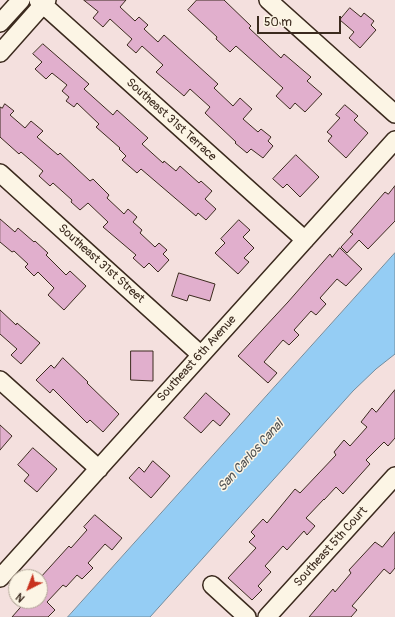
<!DOCTYPE html>
<style>
body{margin:0}
#map{position:relative;width:395px;height:617px;overflow:hidden;background:#f4e0de;font-family:Pangolin,sans-serif}
canvas{display:block}
.north{position:absolute;left:8px;top:569px;width:40px;height:40px;box-sizing:border-box;background:#fcf5e5;border:1px solid #afa495;border-radius:50%;rotate:222deg;font-size:11px;font-weight:700;line-height:16px;text-align:center;color:#3b2a1e}
.north::after{content:'';display:block;margin:auto;width:14px;height:18px;background:#c8321e;clip-path:polygon(50% 0,100% 100%,50% 72%,0 100%)}
.scale{position:absolute;left:257px;top:16px;width:84px;height:18px;box-sizing:border-box;border:2px solid #3b2a1e;border-top:0;padding-left:5px;font-size:12px;line-height:14px;white-space:nowrap;color:#3b2a1e;-webkit-text-stroke:3px #fcf5e5;paint-order:stroke}
</style>
<div id="map">
<canvas width="395" height="617"></canvas>
<div class="north">N</div>
<div class="scale">50 m</div>
</div>
<script>
const ctx = document.querySelector('canvas').getContext('2d');
ctx.lineJoin = 'round';
function paint(path, color) { ctx.fillStyle = color; ctx.fill(path, 'evenodd'); }
function stroke(path, color, width, dash) { ctx.strokeStyle = color; ctx.lineWidth = width; ctx.lineCap = dash ? 'butt' : 'round'; ctx.setLineDash(dash || []); ctx.stroke(path); }
function write(font, color, halo, rows, align = 'center') {
  ctx.font = font + ' Pangolin,sans-serif'; ctx.lineWidth = 3; ctx.setLineDash([]); ctx.textBaseline = 'middle'; ctx.strokeStyle = halo; ctx.fillStyle = color; for (const [text, x, y, turn = 0] of rows) {
    ctx.save(); ctx.translate(x, y); ctx.rotate((+turn || 0) * Math.PI / 180); ctx.textAlign = isNaN(turn) ? turn : align; if (halo) ctx.strokeText(text, 0, 0); ctx.fillText(text, 0, 0); ctx.restore();
  }
}
const water = new Path2D(`
 M395,253v101l-19,15 -23,22 -203,226h-82z`);
paint(water, '#95cdf4');
stroke(water, '#718c9e', 1);
const building = new Path2D(`
 M84,0h42l-6,7 15,14 4,-4 9,8 -4,4 14,13 6,-7 54,49 -4,4 19,18 7,-8 12,11 -9,10 15,13 3,-3 10,8 -3,4 5,5 -10,12 -12,-9 -4,4 -12,-10 1,-1 -31,-29 5,-6 -20,-18 -6,7 -28,-24 7,-7 -21,-19 -6,7 -9,-8 5,-6 -22,-20 -7,8 -10,-9 5,-6z
 M197,0h27l27,26 -2,2 32,30 3,-4 27,23 -4,4 15,13 -17,18 -10,-9 -5,6 -14,-13 7,-8 -47,-42 -6,6 -14,-13 1,-2 -29,-27z
 M350,8l11,9 3,-4 10,8 -3,4 5,5 -16,18 -11,-10 5,-6 -14,-12z
 M43,44l46,40 -5,5 29,26 4,-5 31,28 -6,6 21,19 1,-2 12,10 4,-5 19,17 2,-2 11,10 -7,8 11,10 -10,11 -8,-7 -2,3 -55,-47 -4,4 -15,-13 4,-4 -7,-7 1,-1 -24,-21 3,-3 -22,-21 -3,4 -8,-6 3,-4 -7,-6 5,-6 -15,-12 -6,6 -11,-10 7,-7 -9,-8z
 M5,104l9,7 -4,4 15,13 6,-7 12,10 -6,6 21,18 2,-2 30,28 3,-2 16,16 -2,3 17,16 4,-5 9,8 -4,5 9,8 -2,3 15,14 4,-4 8,7 -4,4 6,6 -11,12 -9,-9 -5,5 -11,-10 3,-3 -33,-28 5,-5 -20,-19 -8,7 -9,-8 1,-2 -19,-17 -3,3 -11,-10 4,-5 -22,-19 -2,2 -19,-17v-30l2,1z
 M345,105l13,11 -4,4 14,13 -22,25 -18,-17 4,-5 -5,-4 13,-14 -4,-3z
 M296,155l23,22 -19,20 -13,-13 -4,4 -10,-9z
 M395,186v35l-27,28 -9,-9 -12,13 -6,-6 12,-13 -3,-2 35,-40 3,2z
 M0,219l15,13 3,-4 16,14 1,-1 13,12 -2,2 20,20 4,-4 16,15 -22,24 -16,-15 6,-7 -16,-16 -4,4 -9,-9 3,-3 -14,-13 -2,1 -12,-10z
 M239,220l11,10 -7,7 11,11 -10,10 5,4 -11,12 -23,-21 10,-10 -4,-4z
 M340,248l22,21 -16,17 -9,-7 -17,19 6,6 -10,11 -5,-4 -17,19 5,5 -10,10 -6,-5 -19,22 13,11 -9,10 -30,-27 50,-54 42,-48 2,3z
 M179,273l36,11 -5,17 -21,-6 -2,6 -15,-5z
 M0,310l16,15 1,-2 23,20 -19,21 -10,-9 6,-6 -17,-15z
 M131,351h22v30l-22,-1z
 M63,358l25,24 -1,1 32,31 -16,18 -13,-12 -3,3 -34,-34 -3,4 -14,-13 15,-15 3,3z
 M395,390v48l-7,8 -4,-4 -18,18 4,4 -27,30 -7,-7 -12,13v-1l-18,19 9,8 -8,9 -3,-4 -17,19 -4,-4 -18,20 6,6 -13,14 4,4 -10,10 -24,-22 28,-30 -7,-6 6,-6 -4,-4 12,-13 4,4 28,-34 5,4 36,-38 -2,-3 10,-12 6,6 17,-19 -6,-5 11,-14 4,4z
 M206,393l24,21 -10,12 -7,-6 -12,13 -17,-15z
 M0,425l12,11 -12,14z
 M33,448l24,21 -20,23 -13,-11 5,-6 -11,-10z
 M153,461l17,15 -19,22 -22,-20 10,-11 5,5z
 M95,515l27,23 -10,12 -7,-6 -17,19 5,5 -11,11 -5,-4 -11,12 -3,-2 -16,17 8,8 -7,7h-36l14,-16h14v-23l29,-32 2,2 16,-18 -3,-3z
 M395,532v36l-5,6 -6,-5 -32,37 5,4 -6,7h-42l24,-28 2,3 16,-19 -2,-3 26,-28 7,5z`);
paint(building, '#e1afcd');
stroke(building, '#3b2a1e', 1);
const minor = new Path2D(`
 M38,0l267,240
 M268,0l127,114
 M0,23l21,-23
 M0,53l47,-53
 M0,173l201,182
 M0,380l99,89
 M0,578l395,-438
 M212,585l35,32
 M267,617l128,-141`);
stroke(minor, '#3b2a1e', 20);
stroke(minor, '#fcf5e5', 17);
write('12px', '#3b2a1e', '#fcf5e5', [
 ["Southeast 31st Terrace",171,120,42],
 ["Southeast 31st Street",101,264,42],
 ["Southeast 6th Avenue",197,359,-48],
 ["Southeast 5th Court",331,547,-48]
]);
write('italic 13px', '#525354', '#fcf5e5', [
 ["San Carlos Canal",251,456,-48]
]);
</script>
